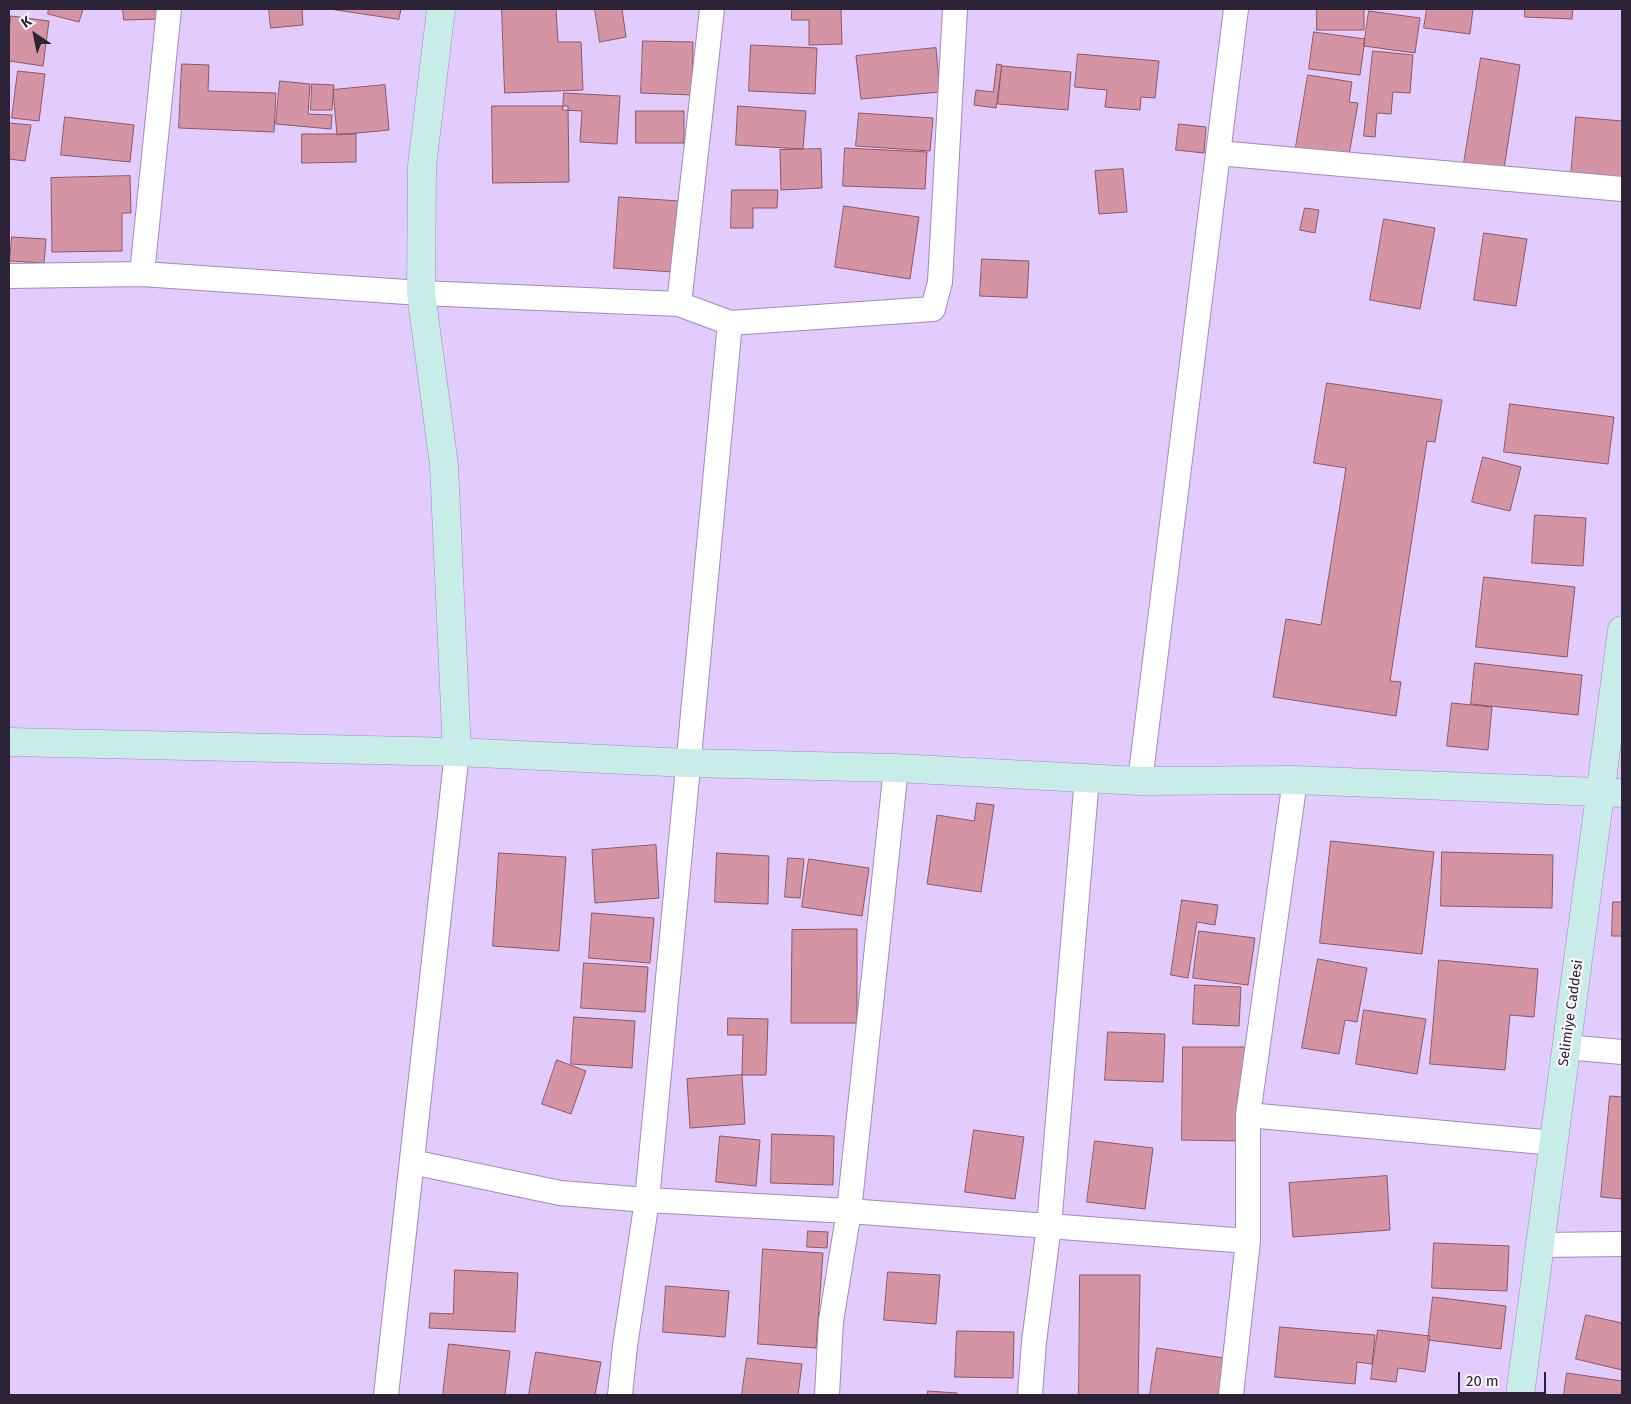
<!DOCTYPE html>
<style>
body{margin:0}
#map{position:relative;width:1631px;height:1404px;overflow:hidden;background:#e2ccfe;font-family:"Fira Sans",sans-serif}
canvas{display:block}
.frame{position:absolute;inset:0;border:10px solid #2c2336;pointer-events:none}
.north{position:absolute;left:10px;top:10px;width:50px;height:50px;-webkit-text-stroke:4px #f9f7fc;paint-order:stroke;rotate:326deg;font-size:14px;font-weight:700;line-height:20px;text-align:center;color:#2c2336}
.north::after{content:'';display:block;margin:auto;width:18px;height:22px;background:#2c2336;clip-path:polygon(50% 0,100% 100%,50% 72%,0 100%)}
.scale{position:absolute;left:1458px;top:1372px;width:88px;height:22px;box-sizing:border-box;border:2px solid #2c2336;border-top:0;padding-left:6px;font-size:15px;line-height:18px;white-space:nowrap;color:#2c2336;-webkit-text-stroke:4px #f9f7fc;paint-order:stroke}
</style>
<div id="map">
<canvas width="1631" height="1404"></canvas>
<div class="frame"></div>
<div class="north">K</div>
<div class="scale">20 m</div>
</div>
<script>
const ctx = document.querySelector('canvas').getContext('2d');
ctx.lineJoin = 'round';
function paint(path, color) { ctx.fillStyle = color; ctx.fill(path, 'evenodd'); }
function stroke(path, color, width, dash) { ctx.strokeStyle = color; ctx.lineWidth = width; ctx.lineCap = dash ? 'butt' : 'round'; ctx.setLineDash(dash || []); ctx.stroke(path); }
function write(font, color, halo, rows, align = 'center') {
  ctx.font = font + ' "Fira Sans",sans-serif'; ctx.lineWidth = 4.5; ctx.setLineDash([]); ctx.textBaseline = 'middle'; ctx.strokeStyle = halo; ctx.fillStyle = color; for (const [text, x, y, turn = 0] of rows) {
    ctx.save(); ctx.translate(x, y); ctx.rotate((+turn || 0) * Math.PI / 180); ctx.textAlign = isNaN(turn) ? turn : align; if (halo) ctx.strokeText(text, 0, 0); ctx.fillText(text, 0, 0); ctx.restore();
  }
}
const building = new Path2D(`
 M49,9h34l-4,13 -31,-8z
 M123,9h35l1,10 -35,1z
 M269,9h33l1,16 -32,3z
 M330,9h71l-2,10z
 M502,9h54l2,33h23l2,48 -78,3z
 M595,9h27l4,28 -26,5z
 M792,9h49l1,35 -33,1v-25h-17z
 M1317,9h47v21h-47z
 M1427,9h46l-3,25 -46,-6z
 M1525,9h48l-1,10 -47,-2z
 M1369,11l51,7 -5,35 -51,-7z
 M11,16l38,5 -6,45 -34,-5v-29z
 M1314,32l51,7 -5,36 -51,-6z
 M643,41l50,1 -1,53 -51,-2z
 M751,45l66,3 -2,46 -66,-3z
 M936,48l4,44 -79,7 -5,-43z
 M1373,51l40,4 -3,38 -17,-1 -2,22 -14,-1 -2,24 -11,-1z
 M1078,54l81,7 -4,37 -14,-1 -1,13 -35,-3 2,-17 -32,-3z
 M1481,58l39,7 -16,104 -40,-6z
 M182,64l27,1 -1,26 68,2 -2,39 -95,-4z
 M997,64l5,1 -6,43 -22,-3 2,-15 17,2z
 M1002,66l69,6 -3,38 -70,-6z
 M18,71l27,3 -6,47 -27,-3z
 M1308,75l44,7 -3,20 9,1 -10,58 -53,-8z
 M280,81l30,3 -2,30 24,1 -1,14 -55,-5z
 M312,84l22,1 -2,25h-21z
 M385,85l4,45 -52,5 -4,-45z
 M564,93l56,3 -3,48 -37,-2 2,-31 -19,-1z
 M492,106h76l1,76 -76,1z
 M738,106l68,5 -3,38 -67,-4z
 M636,111h48v32h-48z
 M859,113l74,5 -3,33 -74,-5z
 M65,117l69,8 -4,37 -69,-7z
 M1576,117l46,4v59l-51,-4z
 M9,123l22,2 -6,36 -16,-2z
 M1179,124l27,3 -2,26 -28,-3z
 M302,134h54v28l-54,1z
 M845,148l82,4 -2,37 -82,-3z
 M821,149l1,39 -41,2 -1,-40z
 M1123,169l4,43 -28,2 -4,-43z
 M130,176l1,37h-9v38l-70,1 -1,-74z
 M732,190h46l-1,18h-24v20h-22z
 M619,197l60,4 -6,71 -59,-4z
 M844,206l75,11 -9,62 -75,-12z
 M1305,208l14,2 -4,23 -15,-3z
 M1384,219l51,9 -15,81 -50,-9z
 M1484,233l43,6 -11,67 -42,-6z
 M12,237l34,2 -2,24 -34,-2z
 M982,259l47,2 -2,37 -47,-2z
 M1327,383l115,17 -7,42 -8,-1 -37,240 11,1 -5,34 -123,-19 13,-78 35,6 25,-157 -32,-5z
 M1510,404l104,13 -6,47 -104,-12z
 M1483,457l38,10 -11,44 -38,-9z
 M1535,515l51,3 -3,48 -51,-3z
 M1484,577l91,10 -8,70 -91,-10z
 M1475,663l107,12 -4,40 -107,-11z
 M1452,703l40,4 -4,43 -41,-4z
 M977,803l17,2 -13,87 -54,-8 10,-69 37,6z
 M1331,841l103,11 -12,102 -102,-11z
 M656,845l3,53 -64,5 -3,-53z
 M1442,852l111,3 -1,53 -111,-2z
 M499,853l67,4 -7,94 -66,-5z
 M717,853l52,3 -1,48 -53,-2z
 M788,858l16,1 -4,39 -15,-1z
 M809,859l60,9 -7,48 -60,-9z
 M1182,900l36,5 -3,20 -18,-3 -9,56 -17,-3z
 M1613,902h9v34h-10z
 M592,913l62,5 -4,45 -61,-5z
 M840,929h17v94h-66l1,-93z
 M1199,931l56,7 -7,47 -55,-7z
 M1318,959l49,9 -10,54 -12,-2 -6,34 -37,-6z
 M1439,960l99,9 -4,48 -24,-2 -5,55 -75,-6z
 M584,963l64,4 -3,45 -64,-4z
 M1195,985l46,2 -2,39 -46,-2z
 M1364,1010l62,9 -9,55 -61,-10z
 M574,1017l61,4 -3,47 -61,-4z
 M728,1018l40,1 -2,56h-24l1,-40h-15z
 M1108,1032l57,2 -2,48 -58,-2z
 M1183,1047h63v47l-8,-1v48l-56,-1z
 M557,1060l29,11 -15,43 -29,-10z
 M742,1075l3,49 -55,4 -3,-49z
 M1610,1096l12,1v102l-21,-2z
 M974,1130l50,7 -9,62 -50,-7z
 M772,1134l62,2 -1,49 -62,-2z
 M720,1136l40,4 -4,46 -40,-4z
 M1095,1141l58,7 -8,61 -58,-7z
 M1387,1176l3,54 -97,7 -4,-54z
 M808,1231l20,1 -1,16 -20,-1z
 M1434,1243l75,3 -2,45 -75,-3z
 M763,1249l60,4 -7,95 -58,-4z
 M455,1270l63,3 -3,59 -86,-4 1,-15 23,1z
 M888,1272l52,3 -4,49 -52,-4z
 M1080,1275h60l-2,120h-59z
 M666,1286l63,5 -4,46 -62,-5z
 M1433,1297l73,9 -5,43 -73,-9z
 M1586,1315l36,8v47l-46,-11z
 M1280,1327l95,8 -3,29 -15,-2 -2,22 -80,-7z
 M1378,1330l52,6 -5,36 -27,-4 -2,14 -25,-3z
 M957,1331l57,1 -1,46 -58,-1z
 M449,1344l61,7 -5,44h-62z
 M1157,1348l67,10 -5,37h-69z
 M536,1352l65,10 -6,33h-66z
 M747,1358l55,6 -4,31h-56z
 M1567,1373l55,8 -1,14h-57z
 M928,1391l29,2v2h-29z`);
paint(building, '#d594a3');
stroke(building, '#8c5763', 1);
const street = new Path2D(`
 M1218,153l404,36
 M142,274l27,-265
 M9,276l133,-2 279,19 258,11 51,19 203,-14 7,-27 15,-273
 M679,304l33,-295
 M1140,781l96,-772
 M1566,1047l56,5
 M1248,1115l306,28
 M412,1162l148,31 87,7 202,11 399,30
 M1540,1245l82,-1
 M386,1395l71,-643
 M620,1395l5,-49 22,-146 83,-877
 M827,1395l4,-74 18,-110 47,-443
 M1030,1395l4,-53 15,-116 38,-448
 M1231,1395l17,-154v-126l47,-335`);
const secondary = new Path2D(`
 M441,9l-19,157 -1,127 23,172 13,287
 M9,742l448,10 231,11 208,5 244,13 155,-1 327,13
 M1520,1395l102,-765`);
stroke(street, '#a08bba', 26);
stroke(secondary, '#a08bba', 29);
stroke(street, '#fff', 24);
stroke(secondary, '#c8ede9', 28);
write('14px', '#2c2336', '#f9f7fc', [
 ["Selimiye Caddesi",1571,1013,-82]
]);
</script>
